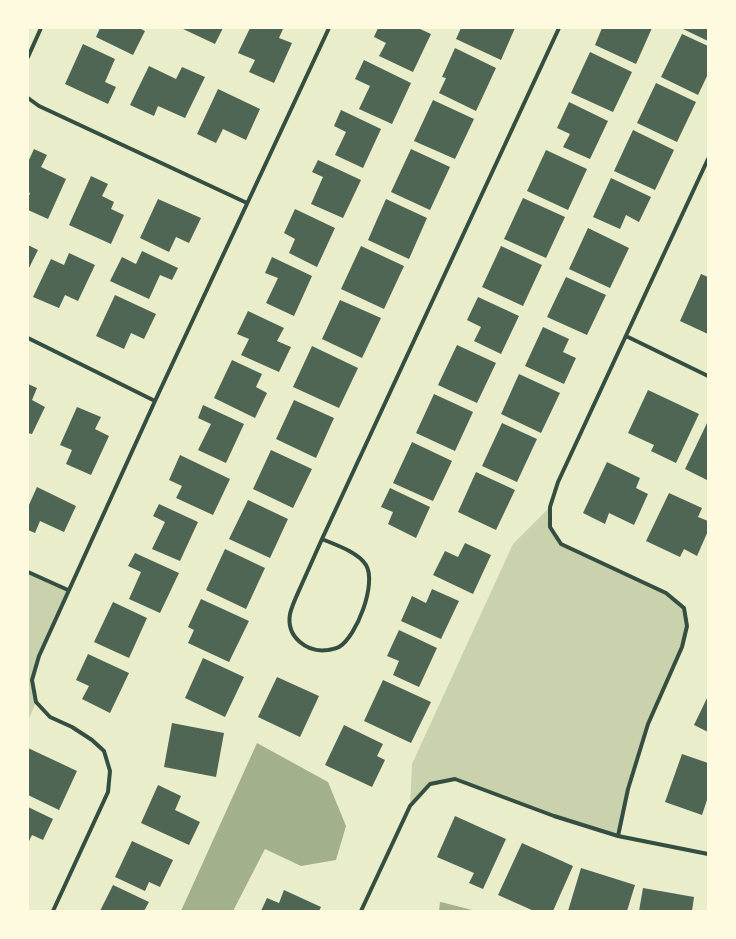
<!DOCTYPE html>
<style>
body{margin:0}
#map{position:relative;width:736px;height:939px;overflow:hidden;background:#e9edc9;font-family:Inter,sans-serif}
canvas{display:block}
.frame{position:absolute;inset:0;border:29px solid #fefae0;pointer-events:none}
</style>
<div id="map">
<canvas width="736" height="939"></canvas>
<div class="frame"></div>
</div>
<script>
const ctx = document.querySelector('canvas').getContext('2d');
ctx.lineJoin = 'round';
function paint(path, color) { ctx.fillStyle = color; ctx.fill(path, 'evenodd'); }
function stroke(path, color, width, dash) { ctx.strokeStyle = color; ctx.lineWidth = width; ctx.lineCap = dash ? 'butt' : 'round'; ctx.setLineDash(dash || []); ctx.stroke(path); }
paint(new Path2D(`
 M550,507v20l11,17 105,49 18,15 3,18 -5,21 -34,77 -20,65 -10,47 -64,-20 -99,-37 -25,5 -20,22 2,-42 101,-220z
 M28,572l40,18 -29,66 -7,24 4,22 -8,19z`), '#cad2ad');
paint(new Path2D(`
 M257,743l71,39 18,44 -10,34 -35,6 -36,-17 -32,62h-52z
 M440,902h1l35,9h-37z`), '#a3b18a');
paint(new Path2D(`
 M100,28h39l6,3 -12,24 -37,-18z
 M181,28h42l-8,16z
 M250,28h31l2,1 -4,9 13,5 -18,40 -25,-11 6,-12 -17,-7z
 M378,28h40l13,6 -18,38 -34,-16 7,-13 -12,-6z
 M461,28h54l-14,32 -45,-21z
 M602,28h50l-16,36 -41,-19z
 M681,28h27v13z
 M682,34l26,12v28l-10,21 -37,-18z
 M83,44l32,15 -10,23 11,5 -8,17 -43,-20z
 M455,48l41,20 -20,43 -37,-18 7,-15 -4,-1z
 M590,52l42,20 -19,40 -42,-19z
 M364,60l47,23 -19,41 -33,-15 11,-23 -15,-7z
 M149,66l27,13 6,-12 23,10 -20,41 -27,-12 -4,10 -24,-11z
 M656,83l40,19 -19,40 -40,-19z
 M218,89l42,20 -14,31 -23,-11 -7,14 -19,-9z
 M433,100l41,19 -19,40 -41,-18z
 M569,102l39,19 -18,38 -27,-12 7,-13 -13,-6z
 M341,110l40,19 -18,39 -28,-13 11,-23 -12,-6z
 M633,130l41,20 -19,40 -41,-19z
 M34,149l13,6 -6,12 25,12 -18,40 -20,-9v-12l2,-5 -2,-1v-30z
 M411,149l39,18 -20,43 -39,-18z
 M546,150l41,19 -19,41 -41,-19z
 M318,160l43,20 -18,38 -32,-14 12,-27 -11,-5z
 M91,176l17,8 -6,12 12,6 -3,7 13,6 -13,29 -42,-19z
 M611,178l40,19 -12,25 -13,-7 -6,14 -27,-12z
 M523,198l42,19 -19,41 -42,-19z
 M158,199l43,19 -12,25 -13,-6 -7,15 -29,-14z
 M386,199l41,19 -18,41 -41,-19z
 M295,209l40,19 -18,39 -28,-14 6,-14 -11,-6z
 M588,228l41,20 -19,40 -41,-19z
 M28,245l10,5 -10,20z
 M361,246l43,20 -20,43 -43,-20z
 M501,246l41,19 -19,41 -41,-19z
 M142,251l36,17 -6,12 -12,-5 -11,24 -39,-18 12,-24 14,7z
 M69,253l26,12 -17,36 -13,-6 -6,13 -26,-11 18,-38 13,6z
 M272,257l40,19 -18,40 -28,-13 12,-25 -13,-5z
 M701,274l7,3v57l-28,-13z
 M566,277l40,18 -19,40 -40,-18z
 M115,295l41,19 -12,25 -13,-6 -7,16 -28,-13z
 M478,297l41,19 -18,38 -27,-13 7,-14 -14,-7z
 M340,300l41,18 -19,40 -40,-19z
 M248,311l36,17 -7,13 14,6 -12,25 -38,-17 8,-16 -12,-5z
 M543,327l26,12 -6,13 13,6 -12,26 -39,-18z
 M457,345l39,18 -19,40 -39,-18z
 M312,346l46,22 -19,40 -46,-21z
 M232,360l30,14 -6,13 11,6 -12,25 -41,-20z
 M519,374l41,19 -19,40 -40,-19z
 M28,384l9,4 -5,12 13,7 -13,27 -4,-1z
 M648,390l51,24 -23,49 -25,-12 3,-6 -26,-12z
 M434,394l39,18 -18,39 -39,-18z
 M294,400l40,18 -18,40 -40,-19z
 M203,405l41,19 -18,39 -28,-13 13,-26 -13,-6z
 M77,407l24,10 -6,12 14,7 -18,39 -25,-11 6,-14 -12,-5z
 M708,421v57l-1,2 -22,-11z
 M502,423l35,16 -20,43 -35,-16z
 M412,442l40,19 -19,40 -40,-18z
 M271,450l41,19 -19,39 -40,-19z
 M180,455l50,24 -17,36 -37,-17 6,-12 -13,-6z
 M607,462l33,16 -4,10 12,6 -14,31 -25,-12 -4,11 -22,-11z
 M476,472l39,18 -19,40 -38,-18z
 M37,487l39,19 -12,26 -24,-11 -5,12 -7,-3v-23z
 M390,488l40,19 -14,31 -28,-14 5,-12 -12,-5z
 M669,493l33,15 -4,9 10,4v10l-11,25 -13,-7 -4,8 -34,-16z
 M248,500l40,19 -18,39 -41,-19z
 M159,504l39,18 -18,39 -28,-12 13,-27 -12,-6z
 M465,543l26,12 -18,39 -40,-19 12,-24 13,6z
 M225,549l40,19 -19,41 -40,-19z
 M135,553l44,20 -19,40 -31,-14 12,-27 -13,-6z
 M432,589l27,12 -18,38 -40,-18 11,-25 14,7z
 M201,599l48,22 -20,41 -41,-19 6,-13 -6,-3z
 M113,602l34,16 -18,40 -35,-16z
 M399,630l38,18 -18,39 -26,-12 6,-14 -12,-5z
 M88,654l41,19 -19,40 -28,-14 7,-13 -13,-6z
 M203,658l41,19 -19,40 -40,-19z
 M277,677l42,19 -19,41 -42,-20z
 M383,680l48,22 -20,41 -47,-22z
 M708,696v36l-14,-7z
 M172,723l52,10 -8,44 -52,-10z
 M344,725l39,19 -6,12 8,4 -13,27 -47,-22z
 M28,748l49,23 -18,39 -31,-15z
 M682,754l26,9v34l-6,18 -37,-13z
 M158,785l23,11 -6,14 25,12 -11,23 -48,-22z
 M28,807l25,12 -10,21 -11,-5 -4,8z
 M455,816l51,23 -23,50 -14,-6 5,-10 -37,-16z
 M132,841l41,19 -13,27 -11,-5 -4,9 -30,-14z
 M522,843l51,23 -20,45h-19l-36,-16z
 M581,868l54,17 -8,26h-59z
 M113,885l36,17 -5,9h-44z
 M643,888l51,9 -2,14h-53z
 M284,890l37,17 -2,4h-58l6,-13 12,5z`), '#4f6655');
stroke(new Path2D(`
 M28,57l13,-29
 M28,98l11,8 208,97
 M626,336l82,40
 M28,338l127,63
 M322,539c14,6 36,13 44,26 11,18 -9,71 -27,82 -3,2 -8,2 -11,3 -21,3 -42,-13 -38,-36 2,-9 7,-19 11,-28 7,-16 14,-31 21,-47l237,-511
 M28,572l40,18
 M618,836l10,-47 20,-65 34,-77 5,-21 -3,-18 -18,-15 -105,-49 -11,-17v-20l8,-25 150,-323
 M53,911l55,-119 2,-21 -6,-20 -12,-11 -20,-13 -22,-10 -14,-15 -4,-22 7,-24 116,-255 174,-373
 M361,911l49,-105 20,-22 25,-5 99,37 64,20 90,18`), '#344e41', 4);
</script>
